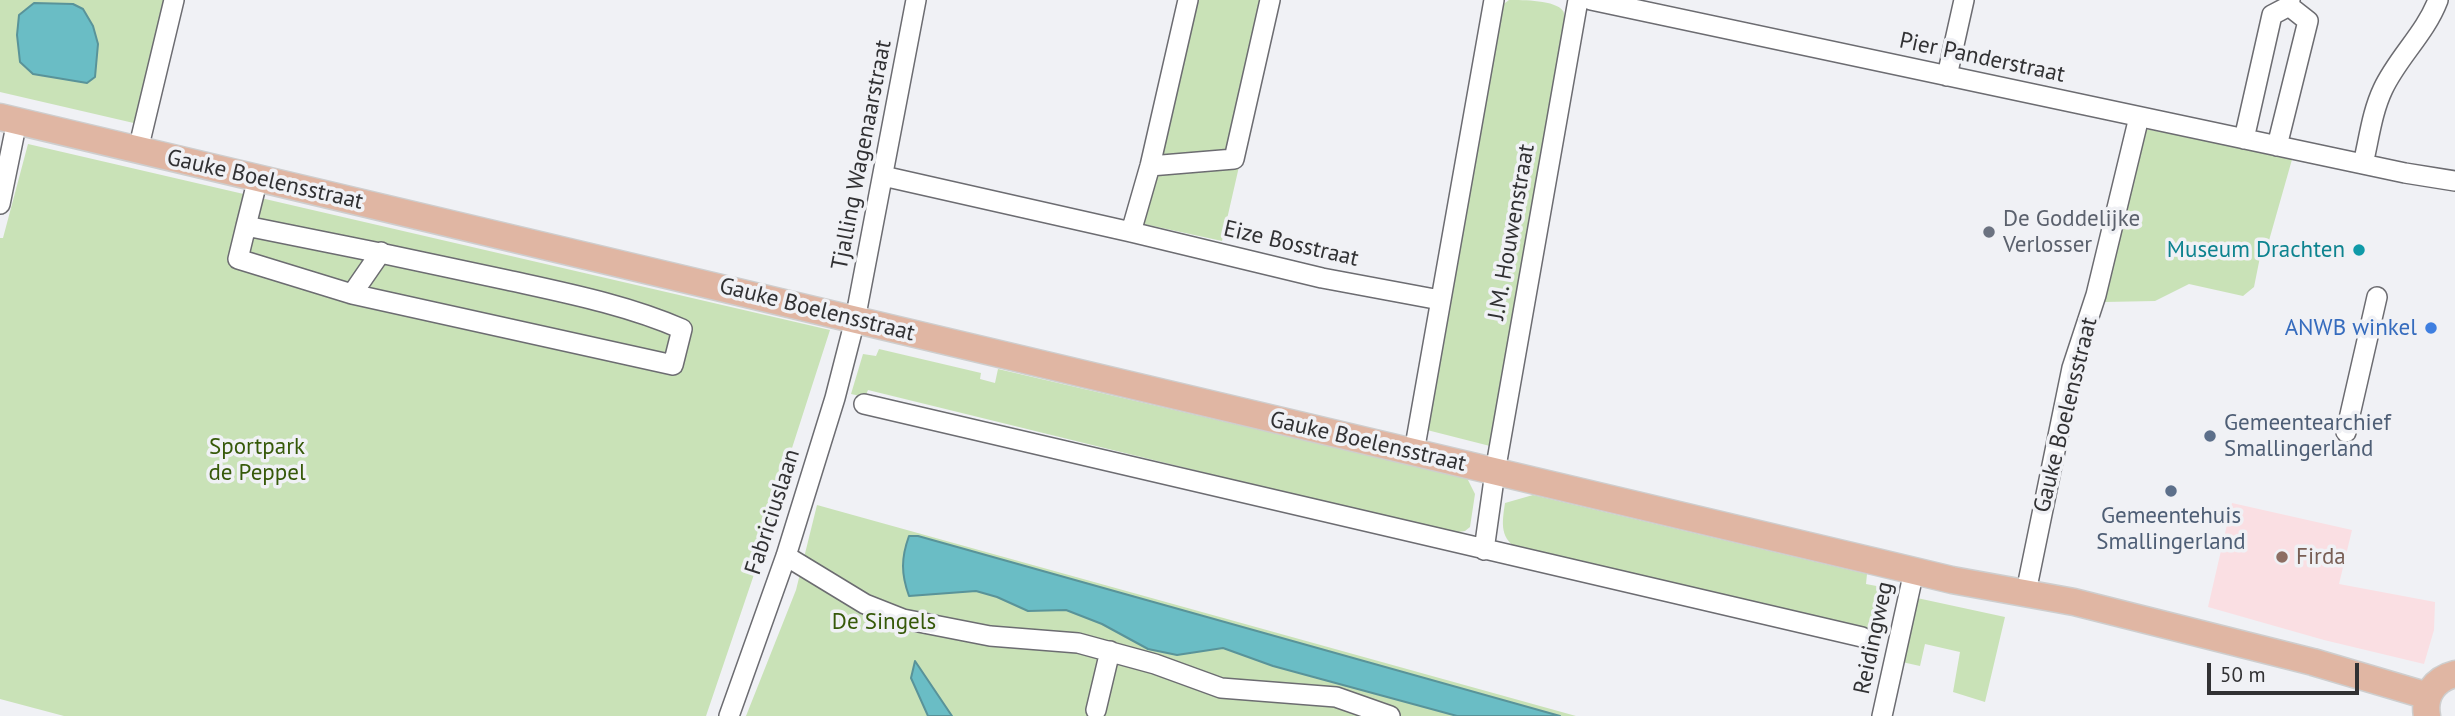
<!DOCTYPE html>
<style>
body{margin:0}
#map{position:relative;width:2455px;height:716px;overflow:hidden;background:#f0f1f5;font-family:"PT Sans",sans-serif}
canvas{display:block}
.scale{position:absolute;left:2207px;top:663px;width:152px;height:32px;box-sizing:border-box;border:4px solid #313133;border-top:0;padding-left:9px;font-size:21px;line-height:24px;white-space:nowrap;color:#313133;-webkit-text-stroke:5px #f0f1f5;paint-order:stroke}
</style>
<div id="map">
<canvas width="2455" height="716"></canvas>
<div class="scale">50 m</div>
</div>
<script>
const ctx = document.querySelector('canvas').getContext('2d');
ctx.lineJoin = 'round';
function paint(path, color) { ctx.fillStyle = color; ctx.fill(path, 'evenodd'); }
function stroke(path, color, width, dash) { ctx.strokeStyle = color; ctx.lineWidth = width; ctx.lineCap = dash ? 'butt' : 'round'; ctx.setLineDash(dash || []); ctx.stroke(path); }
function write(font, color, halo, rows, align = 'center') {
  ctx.font = font + ' "PT Sans",sans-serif'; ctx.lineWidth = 7; ctx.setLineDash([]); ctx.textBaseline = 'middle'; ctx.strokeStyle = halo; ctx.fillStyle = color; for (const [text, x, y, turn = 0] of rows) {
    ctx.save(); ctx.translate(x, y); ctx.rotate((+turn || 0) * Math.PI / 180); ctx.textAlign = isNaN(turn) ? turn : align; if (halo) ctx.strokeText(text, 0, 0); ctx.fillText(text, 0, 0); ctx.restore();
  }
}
paint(new Path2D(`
 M2232,503l120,27 -13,54 96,18 -1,28 -10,34 -100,-24 -116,-33z`), '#fadfe3');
paint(new Path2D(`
 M0,0h168l-30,124 -138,-32zM34,4l49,5c21,34 15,38 3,74l-53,-9z
 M1192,0h85l-55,241 -83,-18z
 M1509,0c14,0 47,0 54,11 1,0 2,10 2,11l-75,424 -63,-16 74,-424z
 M2145,129l148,27 -25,88 -6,3 -8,40 -11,9 -54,-12 -34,17 -51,1z
 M28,144l802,186 -47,146 4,1 -81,239h-642l-64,-17v-461h3z
 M879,349l102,24 -1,6 15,4 3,-14 469,109 8,16 -5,33 -5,4 -14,2 -583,-143 -3,7 -14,-3 12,-40 13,2z
 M1533,495l334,79 -1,10 26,5 -12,52 -12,-4v-8l-347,-79c-22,-10 -19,-27 -16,-47z
 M817,505l759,211h-830l50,-126z
 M1917,598l88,19 -20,85 -32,-10 7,-40 -35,-8 -5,22 -18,-4z`), '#c9e2b7');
const water = new Path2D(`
 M34,3l39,1 10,5 10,17 5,18 -3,33 -8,6 -54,-9 -13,-12 -3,-27 2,-20z
 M909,536h9l642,180h-103l-184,-50 -50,-18 -46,7 -29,-6 -46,-25 -36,-14 -38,1 -31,-14 -21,-6 -67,5c-8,-22 -8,-38 0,-60z
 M915,661l37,55h-24l-17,-38z`);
paint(water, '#6abdc5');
stroke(water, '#599399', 2);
const minor = new Path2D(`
 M1591,0l814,173 50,8
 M1947,76l17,-76
 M2244,139l28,-124 17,-9 1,-6
 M2277,146l31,-125 -19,-15
 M138,150l36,-150
 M2363,164c6,-25 9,-52 20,-75 15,-32 42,-55 55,-89
 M1150,166l84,-7 36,-159
 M883,176l248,56 191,46 118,22
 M258,178l-12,48c87,17 174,35 261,54 59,13 120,25 175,49l-9,36 -321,-71 29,-42
 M0,204l17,-83
 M246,226l-8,33 114,35
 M1131,232l19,-66 38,-166
 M864,404l998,233
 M2346,432l31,-135
 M1414,452l80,-452
 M1484,550l11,-78 83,-472
 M786,556l79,48 38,15 87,17 88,7 77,21 66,24 115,9 54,19
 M2026,592l46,-224 24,-73 43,-178
 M1096,710l14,-59
 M729,716l57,-160 49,-158 20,-78 61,-320
 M1882,716l32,-145`);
const major = new Path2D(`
 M0,117l1877,445 75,18 122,22 239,60 115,34
 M2427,716c-4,-21 8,-37 28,-42`);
stroke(minor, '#6c6c71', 22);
stroke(major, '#cecece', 29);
stroke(minor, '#fff', 19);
stroke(major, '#e0b6a3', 26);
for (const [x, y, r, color] of [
 [1989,232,7,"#6b7280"],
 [2359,250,7,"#0f9aa8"],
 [2431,328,7,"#3f7fe0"],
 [2210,436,7,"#5c6f8a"],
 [2171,491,7,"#5c6f8a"],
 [2282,557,7,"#8d6e63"]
]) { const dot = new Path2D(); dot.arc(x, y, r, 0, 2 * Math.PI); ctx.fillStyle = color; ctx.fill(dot); stroke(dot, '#f0f1f5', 2.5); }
write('23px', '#313133', '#f0f1f5', [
 ["Pier Panderstraat",1982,58,12],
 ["Tjalling Wagenaarstraat",862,155,-79],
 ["Gauke Boelensstraat",265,180,13],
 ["J.M. Houwenstraat",1512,232,-80],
 ["Eize Bosstraat",1291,244,13],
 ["Gauke Boelensstraat",817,310,14],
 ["Gauke Boelensstraat",2066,415,-76],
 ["Gauke Boelensstraat",1368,442,13],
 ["Fabriciuslaan",773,512,-72],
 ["Reidingweg",1874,638,-78]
]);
write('23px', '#5b616d', '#f0f1f5', [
 ["De Goddelijke",2003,219],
 ["Verlosser",2003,245]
], 'left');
write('23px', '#0d838f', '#f0f1f5', [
 ["Museum Drachten",2345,250]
], 'right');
write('23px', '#366cbe', '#f0f1f5', [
 ["ANWB winkel",2417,328]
], 'right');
write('23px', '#4e5e75', '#f0f1f5', [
 ["Gemeentearchief",2224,423],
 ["Smallingerland",2224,449],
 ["Gemeentehuis",2171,516,"center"],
 ["Smallingerland",2171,542,"center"]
], 'left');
write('23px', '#365909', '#f0f1f5', [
 ["Sportpark",257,447],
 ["de Peppel",257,473],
 ["De Singels",884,622]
]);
write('23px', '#785e54', '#f0f1f5', [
 ["Firda",2296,557]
], 'left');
</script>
